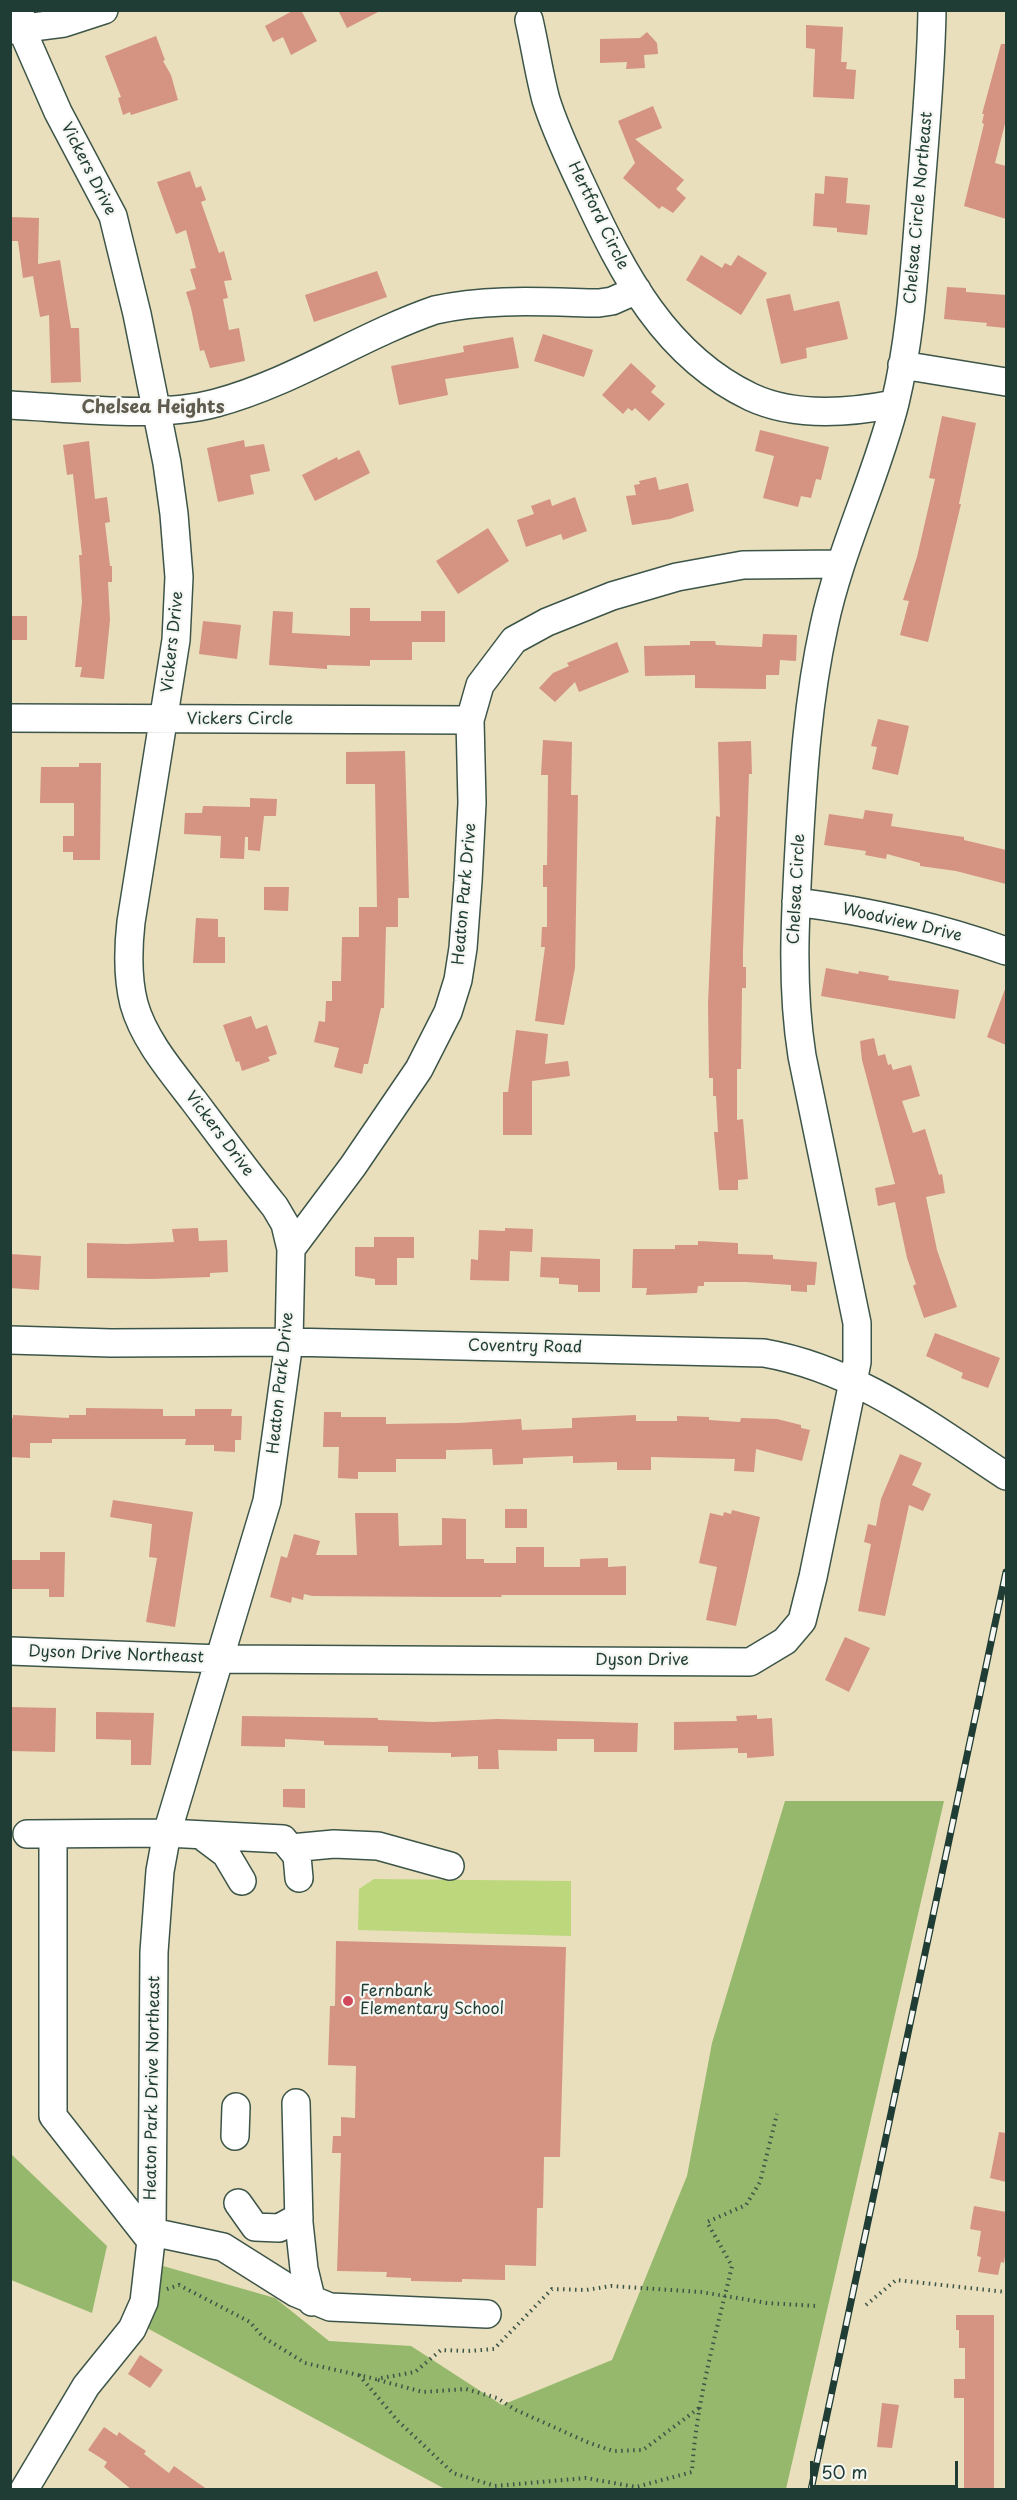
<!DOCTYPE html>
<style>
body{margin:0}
#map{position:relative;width:1017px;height:2500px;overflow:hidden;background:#e9dfbc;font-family:"Playpen Sans",sans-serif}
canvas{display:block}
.frame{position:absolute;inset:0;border:12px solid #1f3d34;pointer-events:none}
.scale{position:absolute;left:810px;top:2461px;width:148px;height:27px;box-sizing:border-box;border:3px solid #1f3d34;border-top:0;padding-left:8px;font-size:18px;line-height:21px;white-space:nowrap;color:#1f3d34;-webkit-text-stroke:4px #f6f6f2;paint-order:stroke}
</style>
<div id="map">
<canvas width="1017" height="2500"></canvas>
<div class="frame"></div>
<div class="scale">50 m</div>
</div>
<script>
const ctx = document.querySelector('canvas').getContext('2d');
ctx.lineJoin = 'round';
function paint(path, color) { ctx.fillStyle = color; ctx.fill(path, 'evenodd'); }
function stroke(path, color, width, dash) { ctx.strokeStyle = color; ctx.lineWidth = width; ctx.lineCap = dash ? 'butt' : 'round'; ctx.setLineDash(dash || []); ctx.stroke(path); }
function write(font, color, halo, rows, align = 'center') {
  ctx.font = font + ' "Playpen Sans",sans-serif'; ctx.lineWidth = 4.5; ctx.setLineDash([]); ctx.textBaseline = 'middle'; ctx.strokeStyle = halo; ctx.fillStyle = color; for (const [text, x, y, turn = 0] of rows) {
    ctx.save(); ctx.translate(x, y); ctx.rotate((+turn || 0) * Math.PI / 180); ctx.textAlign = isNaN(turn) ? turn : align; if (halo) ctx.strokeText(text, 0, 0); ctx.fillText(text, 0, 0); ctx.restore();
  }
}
paint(new Path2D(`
 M374,1879l197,2v55l-213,-6 1,-41z`), '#bcd77c');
paint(new Path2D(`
 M785,1801h159l-158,688h-341l-311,-168 22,-57 119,34 54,43 82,5 91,59 110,-45 75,-184 25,-133z
 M10,2153l97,93 -15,67 -81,-33z`), '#95b86c');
paint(new Path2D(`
 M294,10h7l16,31 -26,14 -8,-18 -10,5 -8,-16z
 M338,10h44l-35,18z
 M806,25l37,2 -2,35h6l-1,7 10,1 -2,29 -41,-2 2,-48 -9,-1z
 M647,32l10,11 1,11 -14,1 1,13 -19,1 1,-7 -27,1v-24l40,-1z
 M156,36l9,24 -2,1 8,14 7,25 -47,15 -1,-3 -7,3 -5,-17 3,-1 -16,-41z
 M1001,44h5v76l-11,43 11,3v53l-42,-13 20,-82 -2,-1 2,-9h-2z
 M653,106l9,22 -27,11 49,41 -8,9 10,9 -13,15 -11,-7 -3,3 -36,-31 12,-15 -17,-42z
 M190,171l6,17 5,-2 5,14 -5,2 18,51 5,-2 8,29 -8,1 4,17 -5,1 6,31 10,-2 6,33 -35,7 -6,-18 -4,1 -9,-43 -5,-16 10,-3 -6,-20 6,-1 -10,-38 -10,4 -19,-52z
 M825,176l23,2 -2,25 24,2 -3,30 -30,-3v-4l-24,-2 2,-33 9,1z
 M10,217l29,1 -1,46 22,-4 11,68h8l2,54 -30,1 -2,-68 -9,2 -7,-41 -10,2 -5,-37h-8z
 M701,255l21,13 3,-5 6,3 7,-11 29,18 -26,42 -55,-35z
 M377,271l10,26 -73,25 -9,-27z
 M947,287l19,1v4l40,3v33l-20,-2 1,-3 -43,-4z
 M790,294l4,17 45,-10 9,38 -42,9 1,10 -26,6 -15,-65z
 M543,334l50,16 -9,27 -50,-16z
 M513,337l6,31 -74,11 3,16 -49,10 -8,-39 73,-14 -1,-6z
 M631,363l25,23 -5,6 14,12 -16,17 -14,-13 -3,3 -4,-3 -5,6 -21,-19z
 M942,416l34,7 -17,81h2l-33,138 -28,-7 9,-34 -6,-1 14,-43 18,-78 -6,-1z
 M760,430l69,17 -8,33 -5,-1 -5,19 -10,-2 -3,11 -35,-9 11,-42 -19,-5z
 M244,440l1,7 19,-3 6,27 -20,4 4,19 -36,8 -11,-54z
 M89,441l6,58 12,-2 3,25 -5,1 5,43h2v16h-4l2,38 -6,59 -24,-2 2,-10h-7l7,-65 -3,-47h3l-9,-81 -6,1 -4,-30z
 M359,450l11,23 -55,28 -13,-26 35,-18 1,3z
 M656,477l3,13 29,-7 6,28 -24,8 -38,6 -6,-29 10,-1 -2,-10 6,-1 -1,-3z
 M575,497l12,34 -24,9 -2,-6 -35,13 -9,-27 17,-6 -3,-8 19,-7 2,7z
 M488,528l21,33 -51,33 -22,-33z
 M350,608h20v13h51v-10h24v31h-33v18h-42v6l-43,-1v4l-58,-4 4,-54 20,1 -1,21 58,3z
 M10,616h17v24h-17z
 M203,621l38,4 -4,34 -38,-5z
 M763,634l34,1 -1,26 -16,-1 -1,15h-13v14l-71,-1v-13l-50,1 -1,-30 46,-1v-4h25l1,4 46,2z
 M617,642l12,30 -50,20 -4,-10 -20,20 -16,-14 14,-15 16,-7 -2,-3z
 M878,719l31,7 -11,49 -26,-6 5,-22 -6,-1z
 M543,740l29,2 -1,53h7l-3,173 -11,57 -29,-4 10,-74h-4l1,-20h5v-40h-4v-22h4l1,-90h-7z
 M751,741l1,33h-3l-6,177v16h3v21h-4l-1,81h-4v51l6,-1 5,60 -10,1v10h-19l-5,-58h4l-2,-36h-3v-18h-4l-1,-74 8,-188 4,1 -2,-75z
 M405,751l4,147h-11v29h-12l-2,81h-3l-13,56h-4l-2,10 -28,-7 5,-19 -25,-6 5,-21 6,1 1,-21h6v-20h9l1,-44h17v-30h18l-2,-123h-29v-32z
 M79,763h22l-1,97h-27v-8h-10v-16h11v-33h-34l1,-36h38z
 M250,798l27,1 -1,17h-12l-4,35 -12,-1v-13h-3l-1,22 -24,-1 1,-22 -37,-2 1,-21h17l1,-7 47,1z
 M865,810l28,4 -2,12 73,11v3l42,10v34l-50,-13 -36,-5v-3l-33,-9 -1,5 -21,-4 1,-4 -42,-6 5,-31 34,5z
 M264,887h25l-1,24 -24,-1z
 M196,918l22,1v18h7v26h-32z
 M826,968l32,6 1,-3 30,5 -1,4 71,10 -4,29 -134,-23z
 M1005,989h1v56l-19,-8z
 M251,1016l5,13 11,-4 10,29 -9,3 2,4 -28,10 -3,-10 -3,1 -13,-37z
 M516,1030l32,4 -3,30 23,-3 2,15 -38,5v54h-29v-43h5z
 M874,1038l4,18 7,-2 3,11 3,-1 2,6 18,-5 9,31 -18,5 11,32 12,-4 14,46 3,-1 3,19 -19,4 11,53 20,57 -33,11 -11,-32 3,-2 -9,-26 -12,-56 -17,4 -3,-18 20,-4 -33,-124 -2,-19z
 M198,1228l1,13 28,-1 1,32 -18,1v4l-58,2 -65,-1v-35l40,1 47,-2 -2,-13z
 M505,1228l28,1 -1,23 -22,-1 -1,30 -39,-1 1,-21 7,1 1,-30 26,1z
 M374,1237h40v21h-17v27h-22v-6l-20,-3v-29h19z
 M698,1241l40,2v11l35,1v4l44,3 -2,23h-8v7l-16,-1v-6l-45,-3h-42v4h-6l-1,7 -51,2 1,-7h-15l1,-39h42v-4h23z
 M10,1254l31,2 -2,34 -29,-2z
 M541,1257l59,2v33h-22v-7l-19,-1v-6l-19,-1z
 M935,1333l65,25 -12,30 -27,-10 2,-5 -37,-17z
 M86,1408l77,1v7h32v-7h37l-1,7h11l-1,24h-6v12l-21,-1v-6h-29l1,-6h-134v4h-22v15l-20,-1v-39h3v-3l56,3v-3h17z
 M324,1412h17v5h45v7l73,-1 62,-4 1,11 50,-2v-10l64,-3v6h41v-5l32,1v3l31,2 1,-4 36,1 24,6v3l9,2 -8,31 -46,-12 -2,23 -20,-1 1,-12 -84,-2v13h-34v-8l-44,1v-7l-50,2v6l-30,1 -1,-16 -46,1v9h-50v13h-38v7l-20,-1 1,-31h-16z
 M900,1454l22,9 -10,22 19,9 -8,17 -14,-6 -24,111 -27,-5 13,-67 -7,-2 4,-18 8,2 5,-27z
 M113,1500l80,12 -18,115 -29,-5 11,-64 -8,-1 3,-33 -42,-7z
 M505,1509h22v19h-22z
 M732,1510l28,7 -24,109 -30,-6 11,-53 -18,-4 11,-50 13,3 1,-4 7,2z
 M355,1513h43l1,33 43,-1v-27l24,1v40h18v4h32v-16h28v20h36v-8l28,-1v9l18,-1v29h-125l1,2h-54l-136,-1 -8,-2 -1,6 -11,-3 -1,6 -21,-6 11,-41 6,2 7,-24 26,7 -4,14h41z
 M40,1552h25l-1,45h-15v-8h-39v-29h30z
 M845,1637l25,11 -21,44 -24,-12z
 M10,1707l46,1 -1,44 -45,-1z
 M96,1712l58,1 -3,52h-20v-25l-35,-1z
 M757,1715v4l15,-1 2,38 -27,2v-5h-9v-5l-64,2v-28l63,-1 -1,-5z
 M242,1716l136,2v2l55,2 64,-3 141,4 -1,29h-43v-13h-37v12l-59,-1 1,19h-21v-13l-27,1v-4l-63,-1v-6l-64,-1v-4l-39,-2v8l-44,-1z
 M283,1789h22v19l-22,-1z
 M336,1941l230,6 -6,210h-16l-1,51h-6l-1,58 -31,-1v15l-43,-1v3l-51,-1v-3l-25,-1 1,-5 -50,-1 4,-118h-9l1,-17h8v-19l14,1 1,-52 -28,-1 2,-59h5z
 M999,2132l7,1v49l-16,-4z
 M974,2206l32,6v38l-2,13 -3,-1 -3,13 -20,-3 3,-15 -4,-1 4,-25 -11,-2z
 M956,2315h38v175h-30v-92h-10v-19h11v-31h-6v-18h-3z
 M140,2355l23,15 -13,18 -22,-14z
 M882,2403l17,2 -7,43 -15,-1z
 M104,2427l13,9 2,-4 12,9 15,10 -2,3 25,19 5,-7 34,24h-76l-28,-23 3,-5 -19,-12z`), '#d59381');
const minor = new Path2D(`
 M20,10l2,20 36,82 55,104 24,98 30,149 7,51 5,63 -3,63 -45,282c-3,27 -4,55 3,82 10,36 38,68 60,97 27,36 53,71 81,106l10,17 6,25
 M529,20c6,26 10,54 17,80 10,32 25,62 39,92 38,82 80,164 166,205 43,20 98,16 143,7
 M10,30l54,-7 40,-13
 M902,365l104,17
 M10,405c62,3 148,14 206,-2 78,-21 144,-67 219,-93 53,-12 110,-8 164,-7l13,-2 25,-11
 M10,718l460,2
 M796,902c71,9 143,25 210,49
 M10,1340l101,3 178,-1 475,11c92,16 166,73 242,123
 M10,1651l211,8 529,3 35,-21 17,-20 11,-44 44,-215v-39l-55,-267c-11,-70 -7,-138 -3,-208 4,-74 9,-149 25,-222 16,-76 52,-148 71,-223 15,-62 19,-127 24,-190 5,-68 12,-135 13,-203
 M27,1834l140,-1 116,6 14,17 2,22
 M53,1834v282l98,125
 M202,1836l24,18 16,27
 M291,1848l43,-4 44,2 72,20
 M296,2103l3,120 5,46 8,33
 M235,2136l1,-29
 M238,2203l17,24 24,1 20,-11
 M152,2232l71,15 73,46 34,14 157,7
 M24,2490l62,-104 46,-57 12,-27 8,-70 2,-280 6,-81 7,-38 100,-332 22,-159 2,-93 62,-83 66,-97 29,-57 10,-32 5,-32 5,-67 4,-78 -2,-83 10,-35 34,-45 33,-18 65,-26 65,-19 66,-12 98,-1`);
stroke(minor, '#3d5548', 30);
stroke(new Path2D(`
 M167,2289l12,-4 71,37 13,15 42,26 71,16 39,-7 26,-22 27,1 26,-2 58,-60 34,1 25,-4 90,6 66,11 49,3
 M866,2305l30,-25 110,12
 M359,2375l39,46 55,52 42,13 91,-8 50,9 56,-15c4,-70 24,-138 40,-206l-25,-44 39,-17 14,-23 17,-68
 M378,2380l45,12 43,-3 31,9 19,12 71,32 26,9 30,-1 56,-42`), '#3d5548', 4, [1.5, 4.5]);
stroke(minor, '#fff', 27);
const rail = new Path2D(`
 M811,2490l195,-918`);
stroke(rail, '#1f3d34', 7);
stroke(rail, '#f6f6f2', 4.5, [14]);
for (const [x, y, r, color] of [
 [348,2001,6,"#d1495b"]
]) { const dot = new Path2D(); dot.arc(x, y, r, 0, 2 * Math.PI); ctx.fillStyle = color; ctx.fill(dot); stroke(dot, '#f6f6f2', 2); }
write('16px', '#1f3d34', '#f6f6f2', [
 ["Vickers Drive",88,169,63],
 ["Chelsea Circle Northeast",919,208,-85],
 ["Hertford Circle",598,216,64],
 ["Vickers Drive",173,642,-84],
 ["Vickers Circle",240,720],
 ["Chelsea Circle",797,889,-87],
 ["Heaton Park Drive",465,894,-85],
 ["Woodview Drive",902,923,13],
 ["Vickers Drive",219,1134,53],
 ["Coventry Road",525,1347,1],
 ["Heaton Park Drive",281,1383,-84],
 ["Dyson Drive Northeast",116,1655,2],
 ["Dyson Drive",642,1661],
 ["Heaton Park Drive Northeast",153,2088,-89]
]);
write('16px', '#1f3d34', '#f6f6f2', [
 ["Fernbank",360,1992],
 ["Elementary School",360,2010]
], 'left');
write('bold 18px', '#5f5b4f', '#f6f6f2', [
 ["Chelsea Heights",153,408]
]);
</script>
